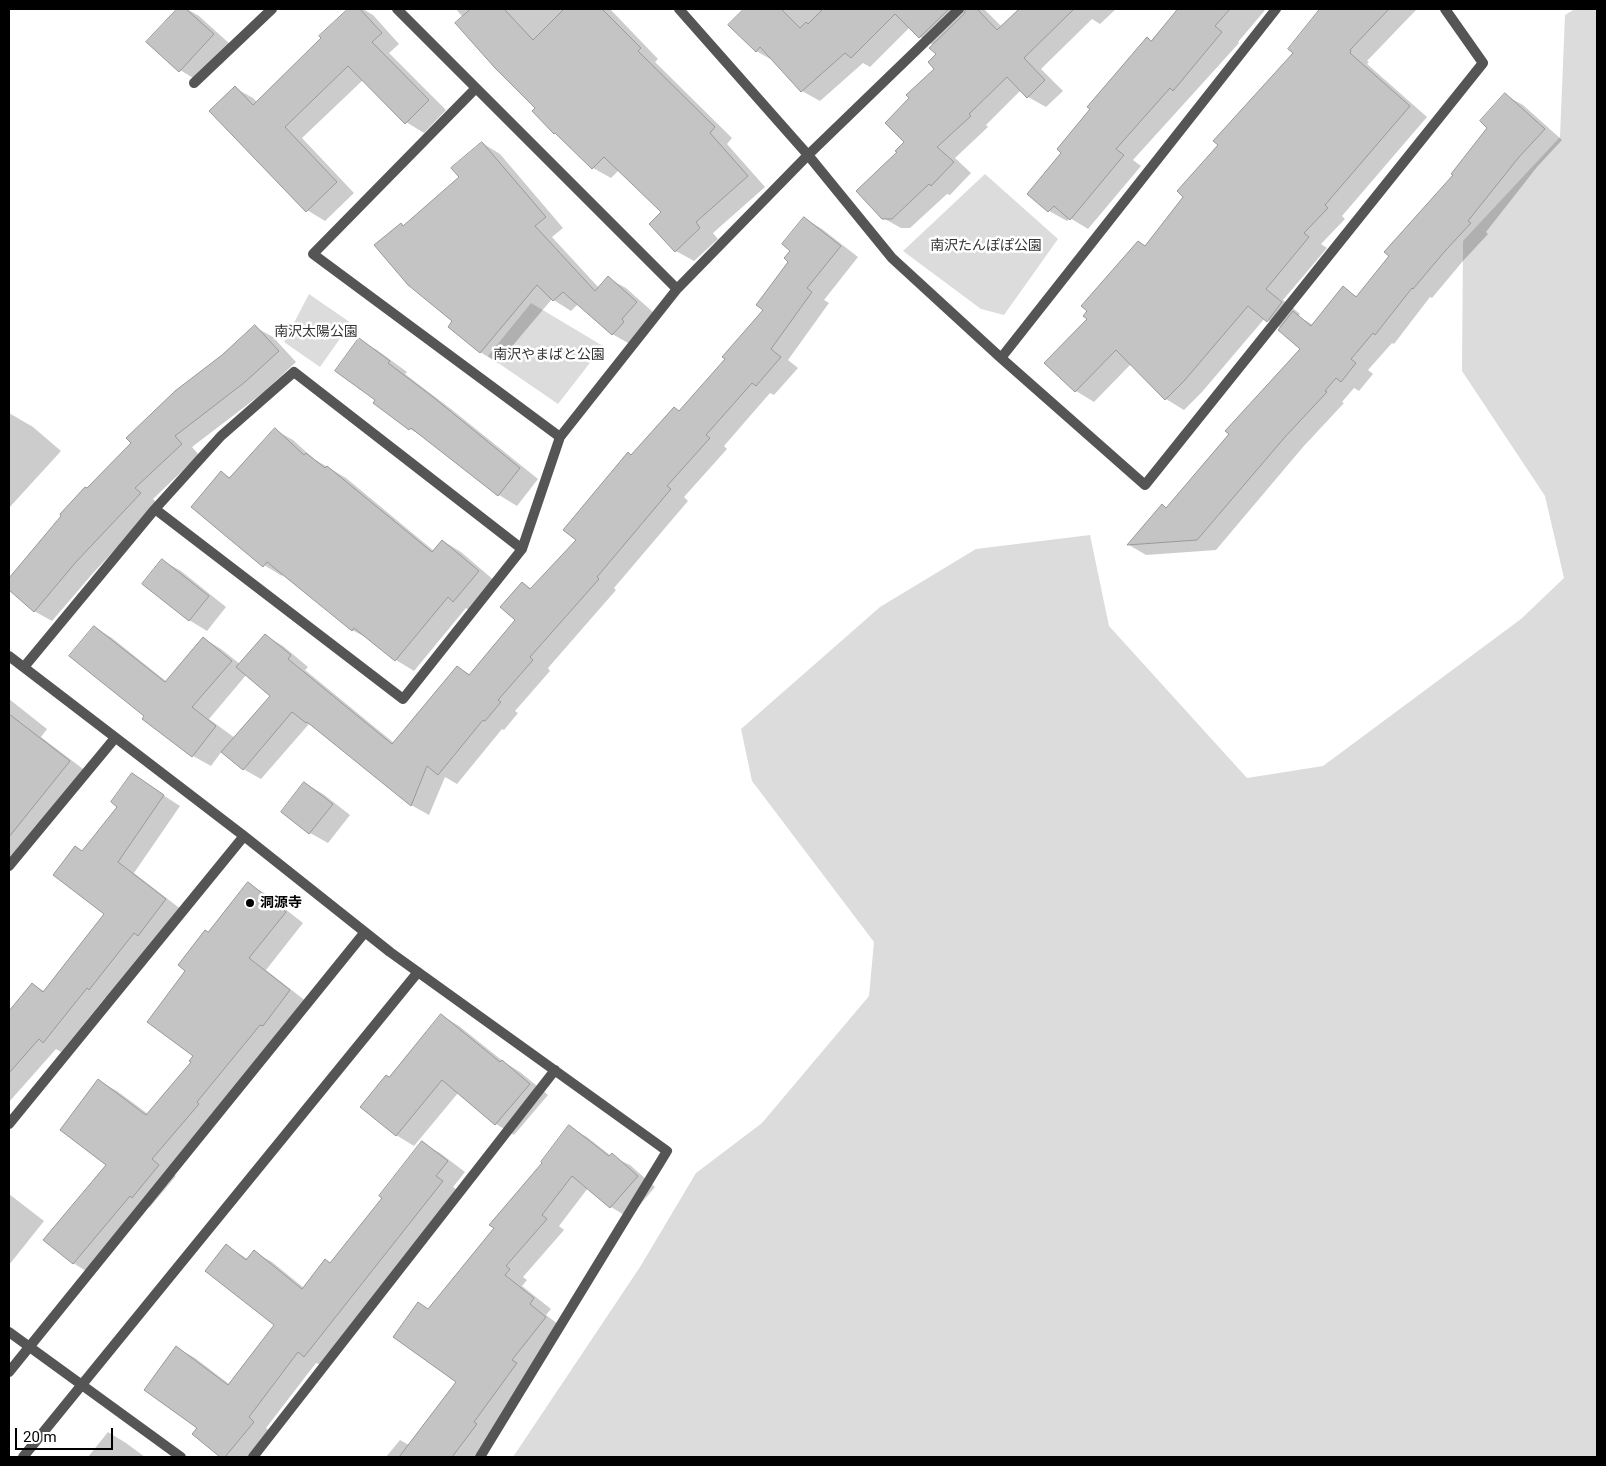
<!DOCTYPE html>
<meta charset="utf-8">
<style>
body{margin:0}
#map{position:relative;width:1606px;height:1466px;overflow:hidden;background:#fff;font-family:Roboto,sans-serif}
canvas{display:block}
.frame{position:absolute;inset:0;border:10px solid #000;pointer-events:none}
.scale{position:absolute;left:15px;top:1428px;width:98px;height:22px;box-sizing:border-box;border:2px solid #000;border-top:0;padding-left:6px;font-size:15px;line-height:18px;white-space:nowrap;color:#000;-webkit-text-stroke:4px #fff;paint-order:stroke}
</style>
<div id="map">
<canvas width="1606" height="1466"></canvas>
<div class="frame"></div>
<div class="scale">20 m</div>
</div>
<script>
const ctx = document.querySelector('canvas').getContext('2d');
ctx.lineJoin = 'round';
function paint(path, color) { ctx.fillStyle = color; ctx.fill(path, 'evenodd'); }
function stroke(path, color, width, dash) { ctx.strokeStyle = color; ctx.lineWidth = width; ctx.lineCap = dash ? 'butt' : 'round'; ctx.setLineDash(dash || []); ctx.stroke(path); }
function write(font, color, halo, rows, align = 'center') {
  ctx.font = font + ' Roboto,"Noto Sans JP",sans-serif'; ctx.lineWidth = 5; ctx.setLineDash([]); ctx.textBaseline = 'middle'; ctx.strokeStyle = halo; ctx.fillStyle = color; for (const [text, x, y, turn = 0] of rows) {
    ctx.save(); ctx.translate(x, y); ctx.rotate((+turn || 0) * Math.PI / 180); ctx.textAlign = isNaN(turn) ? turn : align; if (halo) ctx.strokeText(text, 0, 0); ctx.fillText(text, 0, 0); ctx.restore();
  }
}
paint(new Path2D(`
 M1575,9h22v1448h-1084l127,-190 56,-94 66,-50 107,-127 5,-54 -122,-161 -11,-52 139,-122 96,-58 114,-14 19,91 138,152 76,-12 198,-147 43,-41 -19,-82 -83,-125 1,-130 97,-104 5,-122z
 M985,174l73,65 -54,76 -23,-6 -78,-58z
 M309,294l42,29 -31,44 -36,-25z
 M531,303l72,43 -45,58 -70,-48z`), '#dcdcdc');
paint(new Path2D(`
 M178,9h9l12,7 32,29 -33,36 -18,-11 -32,-28z
 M350,9h13l10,6 26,29 -10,9 57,57 -22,23 -18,-11 -43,-42 -61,58 52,55 -29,28 -18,-11 -72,-122 18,10 4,4 66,-64 -3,-2z
 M456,9h154l48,50 -3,3 77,76 -5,6 38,43 -52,46 5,6 -24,22 -18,-10 -13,-39 -44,-42 -8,8 -18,-10 -32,-31 -6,-4 -18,-25z
 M746,9h238l18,18 18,-18h96l-16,15 -8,-5 -51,50 22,22 -17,16 -18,-10 -7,-7 -35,35 2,2 -33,31 16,15 -21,22 -3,-1 -37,34h-9l-18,-10 15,-66 8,-10 30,-73 1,-15 -4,-9 -13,-8 -10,-10 -40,40 -7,-4 -43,38 -18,-10 -28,-30 -18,-10 -26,-26z
 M1179,9h87l-28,33 1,1 -106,117 8,6 -53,63 -18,-11 -3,3 -18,-10 -21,-17 35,-42 84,-113 5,3z
 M1322,9l94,1 -49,51 2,1 -2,2 60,53 -85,99 3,3 -24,25 6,4 -44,52 17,14 -2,2 15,9 30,-37 15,9 97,-122 34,-47 16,-33 18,10 39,35 -25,27 -51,65 2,2 -25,27 -31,37 -2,-1 -36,47 -2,-1 -24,27 5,4 -14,17 -5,-3 -12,14 2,1 -41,44 -87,103 -70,5 -17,-10 33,-39 5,2 135,-159 -21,-21 -16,-10 -63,74 -18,18 -18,-11 -35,-35 -37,38 -18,-11 -30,-28 42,-44 97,-122 34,-52 76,-92 -5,-5z
 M482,143l18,11 63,74 -11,9 47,51 9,-10 18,10 28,25 -24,31 -18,-10 -34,-30 -7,7 -19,-12 -54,64 -18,-11 -26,-31 -53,-97 3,2 57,-49z
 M804,218l18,11 36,28 -34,43 5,3 -41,57 10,8 -24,27 -4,-2 -46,53 3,3 -43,48 4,4 -74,87 2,2 -68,78 2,3 -35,40 3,2 -14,17 -2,-1 -45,55 -12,-7 -16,38 -18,-10 -92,-76 -10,-5 -48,55 -18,-10 -21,-18 -11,15 -18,-10 -47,-40 -52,-89 18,11 55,44 36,-44 18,11 19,15 25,-29 18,11 25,21 -3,3 89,73 63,-76 14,8 46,-55 6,-37 9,6 45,-49 55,-84 48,-44 47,-53 38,-50 25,-48 2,-10zM247,674l24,22 -36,42 -26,-19z
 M255,327l18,10 23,25 -32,30 -72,55 7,8 -46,44 5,5 -64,68 -42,49 -18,-10 -25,-22v-9l54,-65 25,-26z
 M359,340l18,10 30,22 -2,2 46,35 87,70 -21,27 -18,-11 -70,-55 -19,-11 -34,-29z
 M9,413l24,14 28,24 -52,57z
 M275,430l18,10 21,19 32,19 88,73 9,-10 18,11 35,30 -25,29 -5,-3 -52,63 -18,-11 -25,-20 -19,-10 -69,-56 -1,2 -18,-11 -42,-92 9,5z
 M163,561l18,10 45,36 -19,24 -18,-11z
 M9,699l38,30 -6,8 46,35 -78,92v-85l11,-14 -11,-9z
 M132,775l48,31 -46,67 48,37 -75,89 -2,-1 -44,54 -5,-3 -47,53v-90l23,-28 12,7 62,-77 -23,-62 36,-46z
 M305,783l18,11 27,21 -22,28 -18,-10 -28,-21z
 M248,884l18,10 37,29 -37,47 41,32 -138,169 7,5 -26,31 -2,-1 -57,68 -18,-11 35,-98 -9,-84 18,10 31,23 44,-52 3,-7 -8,-84 22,-38z
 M441,1015l18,11 45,36 16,10 28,23 -34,40 -18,-11 -38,-31 -44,53 -18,-11 -6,-57z
 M569,1127l18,10 24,19 19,9 25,22 -26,31 -18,-11 -23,-19 -29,38 5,4 -41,47 4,3 -5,6 29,23 -5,6 17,13 -86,129h-91l14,-17 9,5 49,-63 -29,-72 66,-82z
 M422,1143l18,10 25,19 -12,15 7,5 -137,174 -7,-3 -50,65 6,5 -20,24h-30l-28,-23 5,-6 -22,-80 18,10 34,26 47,-59 -50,-79 22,13 6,-7 18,10 32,26 27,-24 52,-66z
 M9,1194l35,27 -35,44z
 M108,1432l18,11 19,14h-57z`), '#0003');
const building = new Path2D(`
 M177,9h9l28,25 -35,38 -33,-30z
 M348,9h12l22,24 -10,9 57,58 -24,24 -57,-58 -63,61 52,55 -31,30 -97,-101 26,-25 18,19 68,-67 -2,-2z
 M471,9h33l29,31 31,-31h38l39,39 -3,3 77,76 -5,6 38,43 -52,46 4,6 -25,24 -26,-28 12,-12 -57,-55 -12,12 -37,-36 -1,1 -22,-23 3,-3 -40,-40 -40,-45z
 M744,9h37l19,19 6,-6 2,2 15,-15h126l-30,29 -24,-24 -44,44 -6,-5 -44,39 -41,-45 -4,5 -28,-27z
 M966,9h11l20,21 22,-21h55l-50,49 21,22 -18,18 -20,-21 -38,37 2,2 -34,31 17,15 -23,24 -2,-2 -37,35h-10l-26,-28 41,-39 -2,-1 9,-9 -19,-19 24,-25 -3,-3 28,-26 -6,-7 8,-8 -7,-6 35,-34z
 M1178,9h52l-15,17 7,6 -49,59 -3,-3 -54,61 8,6 -54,65 -16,-14 -6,6 -21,-18 34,-41 -4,-4 33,-40 -3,-2 60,-70 4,4z
 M1320,9h69l-39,41 1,1 -1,2 60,53 -85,99 3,3 -24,25 5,4 -43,52 16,13 -15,20 -19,-16 -64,75 -19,19 -49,-50 -41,42 -31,-29 43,-44 -4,-3 4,-5 -6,-5 57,-65 7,5 38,-49 -6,-6 41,-46 -5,-4 80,-88 -5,-4z
 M1505,93l40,36 -26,28 -51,64 3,2 -26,28 -32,38 -1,-1 -37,47 -2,-2 -22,26 5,4 -15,19 -5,-4 -11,13 2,1 -42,45 -88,103 -70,5 35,-41 4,4 63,-74 -4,-3 75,-82 -22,-19 15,-19 18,15 32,-40 13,11 33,-41 -5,-4 69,-77 -2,-1 36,-46 -7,-7z
 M482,142l64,75 -11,9 60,65 13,-15 29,26 -15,17 2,3 -12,13 -49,-43 -10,9 -16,-16 -57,68 -32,-26 4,-6 -44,-36 -34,-40 27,-22 2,3 56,-49 -8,-9z
 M804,217l37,29 -34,42 5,4 -41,57 10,8 -25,29 -4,-3 -46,52 4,3 -43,48 4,3 -74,88 2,2 -69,78 3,3 -35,40 3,2 -16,19 -2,-1 -45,55 -11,-9 -16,40 -104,-84 -1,1 -14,-11 -49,58 -22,-18 49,-56 -34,-29 29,-33 26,21 -3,4 104,85 65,-78 12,9 46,-55 -15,-13 22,-25 8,7 46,-49 -13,-10 65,-78 3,3 43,-48 5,4 46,-52 -3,-2 41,-47 -7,-5 32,-43 -4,-4 6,-7 -8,-7z
 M255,325l24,26 -34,31 -70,54 7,8 -47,44 6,5 -65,69 -42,50 -25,-22v-12l52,-62 -1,-2 25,-27 2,1 44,-45 -5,-5 49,-47 47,-36z
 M359,338l31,23 -2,2 45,34 87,71 -22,28 -87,-68 -2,2 -36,-27 2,-3 -40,-29z
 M275,428l29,27 2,-2 19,15 2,-2 105,86 10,-12 37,31 -26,31 -5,-5 -53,64 -41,-33 -2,3 -85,-69 -4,5 -72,-60 30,-36 8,7z
 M162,559l47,37 -20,25 -47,-37z
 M94,626l71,56 38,-45 29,24 -40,46 24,19 -24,31 -50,-38 2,-3 -75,-60z
 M9,714l61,47 -61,76z
 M132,773l32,22 -46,67 48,37 -28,37 -4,-3 -45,57 -2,-2 -44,55 -4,-4 -30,34v-62l23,-28 11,9 61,-78 -51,-39 22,-29 7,5 35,-44 -6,-5z
 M304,782l29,22 -24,30 -28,-22z
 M248,882l38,30 -37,46 41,32 -27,36 -3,-1 -63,77 2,2 -47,55 7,6 -27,33 -2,-2 -57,68 -30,-24 63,-75 -46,-35 38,-51 48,36 45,-53 -2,-1 4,-5 -46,-34 38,-51 -7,-6 27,-35 3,2z
 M441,1014l59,48 2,-2 28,24 -35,41 -53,-45 -46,56 -36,-29 26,-32 3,2z
 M569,1125l40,31 3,-3 26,23 -28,32 -38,-32 -30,39 5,4 -41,47 4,3 -5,6 29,23 -4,6 16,13 -34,43 5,3 -43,59 3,2 -25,33h-53l57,-75 -63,-45 25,-35 10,7 66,-81 -5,-3 53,-62 -1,-1z
 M422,1141l26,20 -12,15 7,5 -139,176 -6,-5 -49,65 5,5 -29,35h-5l-28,-23 5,-6 -53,-38 32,-44 52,39 46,-60 -69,-54 21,-27 20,16 8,-10 48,39 23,-30 5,4 52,-65 -3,-2z`);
paint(building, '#c4c4c4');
stroke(building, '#999', 1);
stroke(new Path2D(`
 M397,9l280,280
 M679,9l129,146 84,103 109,100 144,127 338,-422 -38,-54
 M194,83l78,-74
 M476,88l-163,166 247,183
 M1001,358l275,-349
 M155,509l248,190 119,-150 38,-112 117,-148 131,-134 151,-146
 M9,656l235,180 146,116 277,199 -187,306
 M24,667l131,-158 66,-73 73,-64 228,177
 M9,866l106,-128
 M9,1124l235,-288
 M9,1332l172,125
 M9,1372l356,-440
 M23,1457l395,-485
 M253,1457l302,-387`), '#555', 10);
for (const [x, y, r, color] of [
 [250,903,5,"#000"]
]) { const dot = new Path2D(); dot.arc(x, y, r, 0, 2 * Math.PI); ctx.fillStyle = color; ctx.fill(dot); stroke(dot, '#fff', 2); }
write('14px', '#333', '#fff', [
 ["南沢たんぽぽ公園",986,246],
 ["南沢太陽公園",316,332],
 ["南沢やまばと公園",549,355]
]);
write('bold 14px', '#000', '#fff', [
 ["洞源寺",260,903]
], 'left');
</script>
